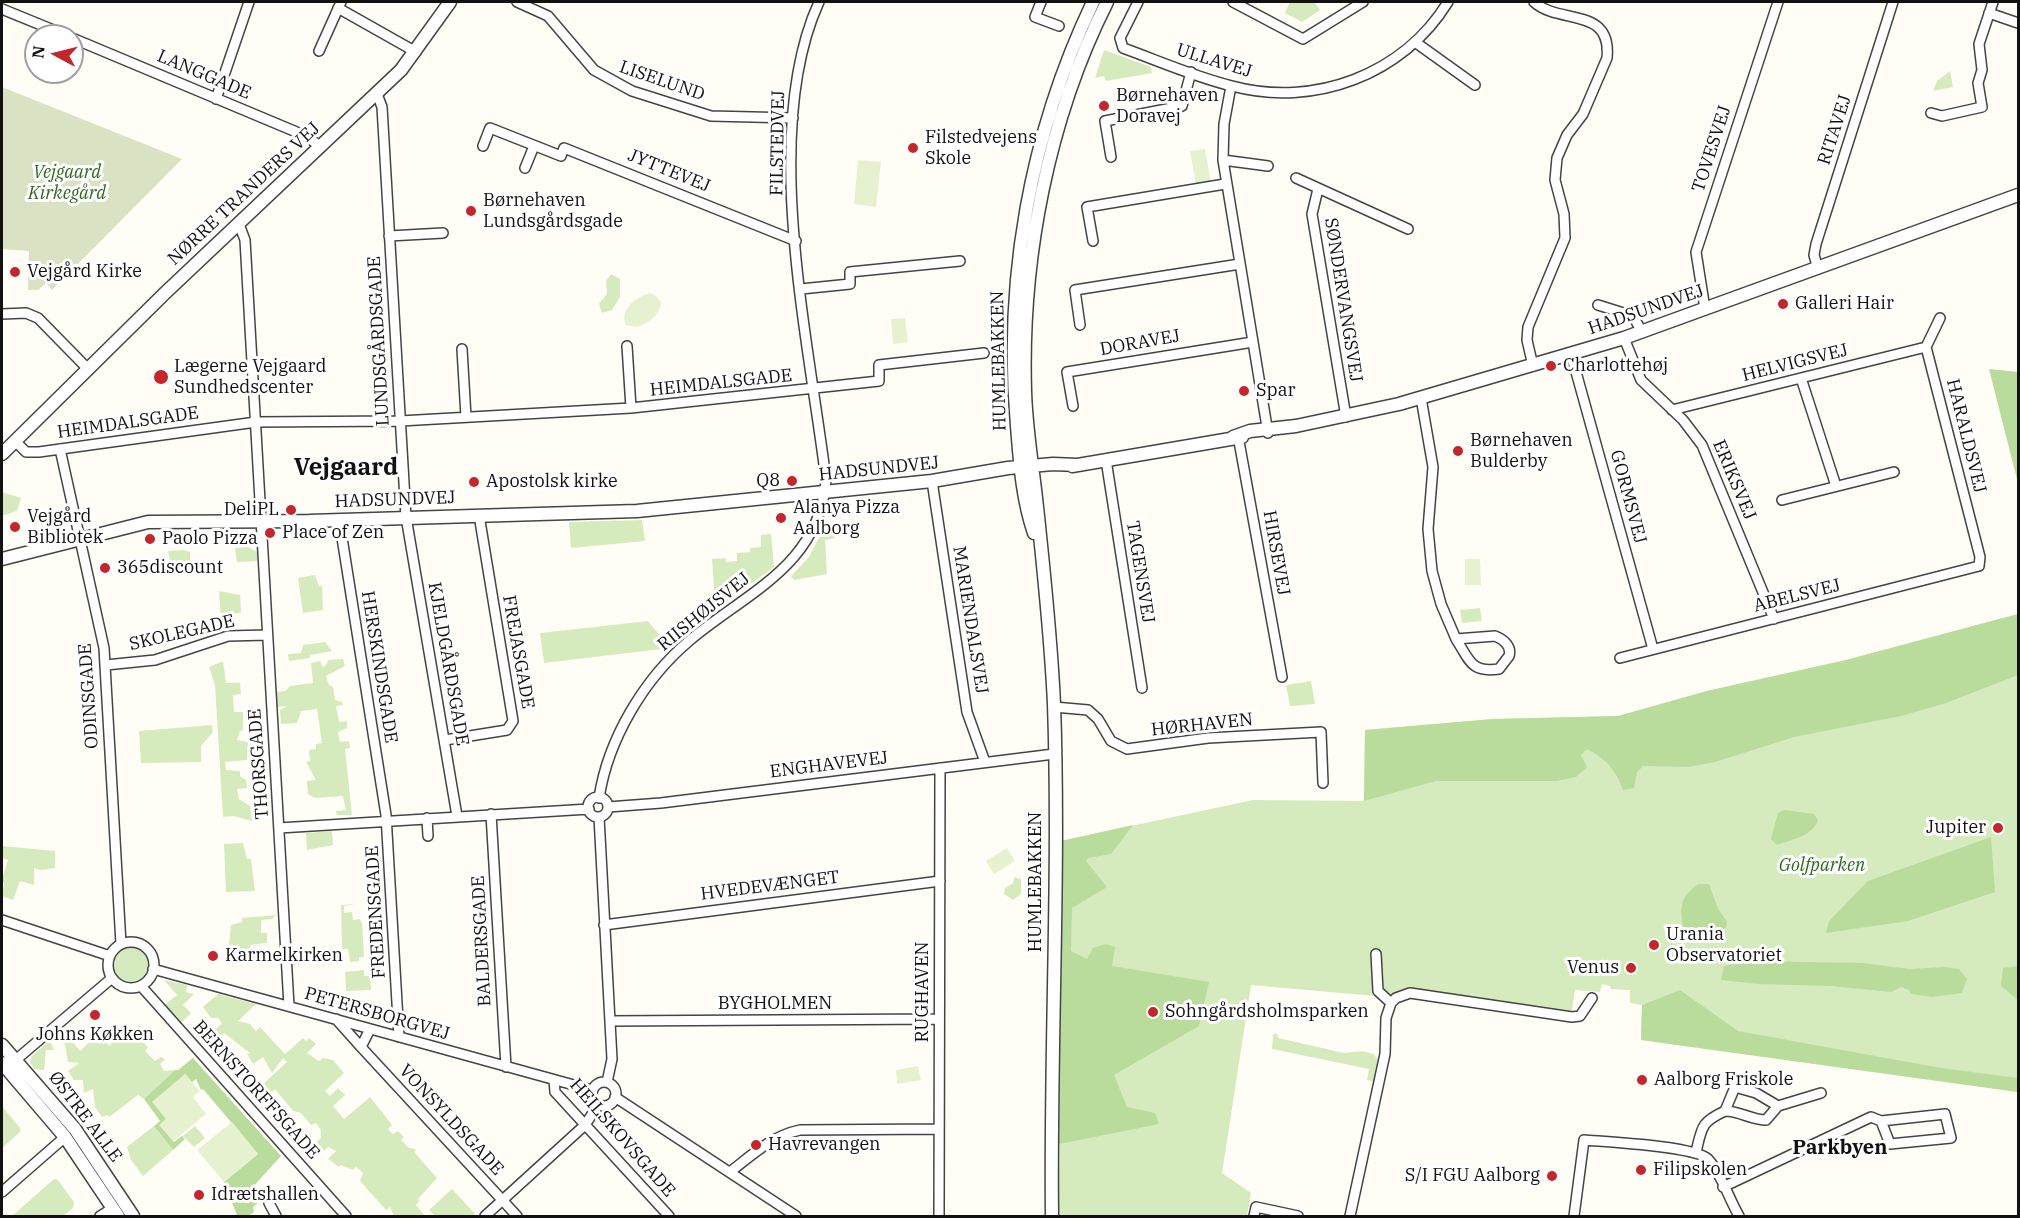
<!DOCTYPE html>
<meta charset="utf-8">
<style>
body{margin:0}
#map{position:relative;width:2020px;height:1218px;overflow:hidden;background:#fffdf5;font-family:"IBM Plex Serif",serif}
canvas{display:block}
.frame{position:absolute;inset:0;border:3px solid #111;pointer-events:none}
.north{position:absolute;left:24px;top:24px;width:60px;height:60px;box-sizing:border-box;background:#fff;border:2px solid #a0a0a0;border-radius:50%;rotate:277deg;font-size:16px;font-weight:700;line-height:24px;text-align:center;color:#111}
.north::after{content:'';display:block;margin:auto;width:21px;height:27px;background:#c4262e;clip-path:polygon(50% 0,100% 100%,50% 72%,0 100%)}
</style>
<div id="map">
<canvas width="2020" height="1218"></canvas>
<div class="frame"></div>
<div class="north">N</div>
</div>
<script>
const ctx = document.querySelector('canvas').getContext('2d');
ctx.lineJoin = 'round';
function paint(path, color) { ctx.fillStyle = color; ctx.fill(path, 'evenodd'); }
function stroke(path, color, width, dash) { ctx.strokeStyle = color; ctx.lineWidth = width; ctx.lineCap = dash ? 'butt' : 'round'; ctx.setLineDash(dash || []); ctx.stroke(path); }
function write(font, color, halo, rows, align = 'center') {
  ctx.font = font + ' "IBM Plex Serif",serif'; ctx.lineWidth = 6; ctx.setLineDash([]); ctx.textBaseline = 'middle'; ctx.strokeStyle = halo; ctx.fillStyle = color; for (const [text, x, y, turn = 0] of rows) {
    ctx.save(); ctx.translate(x, y); ctx.rotate((+turn || 0) * Math.PI / 180); ctx.textAlign = isNaN(turn) ? turn : align; if (halo) ctx.strokeText(text, 0, 0); ctx.fillText(text, 0, 0); ctx.restore();
  }
}
paint(new Path2D(`
 M1290,2h24l6,8 -18,12 -17,-9z
 M1104,50l47,17 1,6 -46,8 -2,-5 -9,2z
 M1950,71l3,16 -20,4 4,-10z
 M611,274l9,5v18l-8,13 -10,3 -3,-9 8,-10 -1,-13z
 M2,492l19,6 -4,13 -15,5z
 M642,520l3,21 -74,7 -2,-26z
 M825,526l10,8v4l-10,2 2,34 -33,6 -3,-4 18,-19z
 M771,534l3,33 -66,48 -5,-8 12,-4 -3,-44 14,-1v4l11,-1v-8l13,-1v-4l11,-1v-12z
 M248,547l9,5v9l-20,1 -2,-14z
 M183,550l7,2v10l-19,3 -3,-14z
 M315,575l4,11h3l1,24 -20,3 -5,-35z
 M219,591l21,4 1,18 -10,1 -2,5h-8z
 M1480,608l2,13 -20,2 -2,-13z
 M2018,614v478l-377,-52 1,-35 -12,-2v-13l-19,-1 -1,-3 -8,-2 -2,8 -25,-2 -4,26 -160,-25h-11l-14,6 -135,-12 -29,188 29,20 -4,23h-188l2,-375 192,-41 111,1 1,-71 128,-11 125,-3 89,-25 139,-31z
 M648,621l22,27 -126,15 -4,-30z
 M325,642l7,9 -22,4v3l-21,3 -1,-7 13,-1 2,-8z
 M343,659l2,7 -19,10 3,9 4,2 2,13 7,2 1,3 -7,1 3,16 8,-1v7l-9,4 2,10 9,-1 1,7 -5,1 7,66h-15l-1,-4 10,-1 -3,-14 -28,2 -7,-4 -1,-13 9,-1 -10,-18 4,-1 -1,-11 7,-1v-5l6,-1 -5,-34 -16,2 -4,12 -16,1 -1,-14 7,-4 -10,1 -2,-15 10,-1 5,-5 23,-3 -2,-20 9,-2 3,6 4,-3 1,-4z
 M223,661l3,22h14l1,11 -8,1 1,17h9v19h-3l-3,9 11,2 -1,18 -22,2 1,8 14,1v5l6,4 1,8 -10,1 2,10 11,7 2,15 -19,-5 -10,1 -8,-132 -6,-18z
 M1311,681l4,23 -25,2 -4,-21z
 M212,725l1,7 -12,14v16l-60,1 -2,-32z
 M332,831l1,14 -26,5 -1,-17z
 M243,843l4,16h4l4,32 -29,1 -2,-48z
 M2,846l53,5v17l-14,2 -7,-2v17l-14,-4 -7,19 -11,-4 2,-12 -2,-5 6,-19 -6,-2z
 M1014,877l7,2v15l-8,6 -9,-6 1,-6 8,-5z
 M356,904l-12,2v7l8,-1 1,8 7,-1 2,4 2,34h-5v4l-9,1 -2,-13h-6l-1,-44z
 M276,915l-4,4 -11,1v13h6v10l-17,2v7l13,-1v9h-30l-4,-14 2,-21 11,-3v-4z
 M114 965a17 17 0 1 1 34 0a17 17 0 1 1-34 0Z
 M364,970v6h6l1,14 -25,1 -1,-19z
 M164,980l23,5 -1,7 8,2 -11,11 8,8 -10,10 -19,-19h4l11,-9z
 M218,994l38,10 -18,17 12,3 6,7 4,-4 25,27 18,-16 3,3 3,-3 7,6 -9,9 12,8 4,-3 10,2 11,13 -19,18 5,5 8,-8 7,7 -12,11 11,13 26,-22 22,28 -4,4 5,5 5,-3 6,6 -3,3 8,8 7,1 -2,3 23,26 -19,21 1,2 -3,4 9,11h-31l-4,-9 -4,3 -26,-29 3,-8 -7,-6 -3,3 -12,-5 -2,2 -11,-8 8,-8 -8,-4 -6,6 -4,-5 -4,3 -3,-4 10,-9v-8l-5,-7 -5,2 -10,-12 -8,-2 -18,-22 -4,4 -9,-8 -14,13 39,-36 -4,-4 -11,15 -9,-16 -10,7 -6,-10 3,-1 -26,-20 -5,4 -5,-6 8,-8 -4,-5h-7l-8,-11z
 M139,1025l3,3 -3,4 4,5 -2,2 7,9 -3,3 10,10 6,-4 4,2 -5,5 4,7 11,-1 -31,29 -6,-4 -29,22 -2,-2 -5,2 -7,-10 -2,-18 -9,4 -1,-13h-9l-6,-9 11,-8 -11,-1 -3,-17 -11,-9 8,-7 18,22 17,-16 13,11 9,-18 7,8z
 M1277,1033l1,5 66,15 18,-2 12,3 7,11 -6,17 -8,-2 2,-11 -97,-20 1,-14z
 M50,1040l4,10h-8l-2,20 -9,-1 -5,-6 1,-6z
 M2,1106l18,22v4l-18,16z
 M154,1126l19,24 -30,26 -12,-16 -4,-13z
 M195,1126l10,12 -11,9 -11,-11z
 M54,1179l4,1 16,22 -1,6 -10,8h-51z
 M452,1189l23,25 -3,2h-37l-6,-6z`), '#d5ebbd');
paint(new Path2D(`
 M1989,369l29,3v111z
 M2018,614v61l-72,28 -45,13 -107,21 -79,25 -26,5 -46,-1 -6,6 -3,16 -11,2c-7,-20 -17,-31 -36,-41l-6,6 6,12 -11,10 -19,4h-121l-72,20 1,-71 128,-11 125,-3 89,-25 139,-31z
 M1784,810l30,4 4,6c-6,17 -26,19 -41,25l-6,-6 7,-26z
 M1133,825l-22,29 -23,4 -2,3 21,26 -35,21 -1,43 16,8 6,-11 13,-4 9,3 -3,19 97,16 -10,44 -85,49 13,32 28,6 4,11 -100,20 2,-303z
 M1991,837l4,55 -87,29 -82,12 3,-12 39,-40z
 M1698,884h11l9,25 9,12 -1,7 -29,10h-12c-4,-26 -10,-37 13,-54z
 M1751,961l111,2 47,6 35,-2 15,2 8,10 -5,14 -30,4 -21,-3 -2,-4 -8,-3 -10,5 -60,-6 -74,-2 -36,-4 3,-14z
 M2018,966v34l-17,-14 2,-18z
 M1680,990l58,41 203,37 77,10v14l-377,-52 1,-35z
 M193,1058l88,98 -30,33 8,13 -6,5 1,5 -6,4 -11,-1 -13,-33 34,-28 -55,-65 -2,1 -5,-11 -4,3 -7,-8 -18,45 -7,6 14,17 8,-6 3,3 -12,11 -19,-24 6,-5 -16,-22 31,-29h3z`), '#b9dc9c');
paint(new Path2D(`
 M2,87l180,72 -130,131 -6,-7 -8,7h-10l1,-39 -27,-2z`), '#d9e3c4');
paint(new Path2D(`
 M1205,149l6,33 -15,3 -6,-34z
 M858,160l23,2 -5,45 -22,-3z
 M650,293l5,2 6,7c-1,14 -13,21 -24,25l-11,-2c-7,-16 10,-28 24,-32z
 M905,318l3,24 -15,2 -2,-25z
 M1465,559h15l1,26h-16z
 M1007,848l8,13 -21,13 -8,-13z
 M918,1066l3,14 -24,4 -1,-14z
 M185,1074l15,17 -7,6 13,17 -33,27 -14,-16 7,-6 -14,-17z
 M232,1122l26,32 -34,28 -27,-32z`), '#e6f2cf');
const minor = new Path2D(`
 M517,2l31,14 46,54 38,21 79,25 82,2
 M1041,2l-6,15 24,9
 M1138,2l-18,36 3,10c36,13 72,29 109,38 82,22 171,-11 216,-84
 M1233,2l70,37 60,-37
 M338,8l78,44
 M2,9l66,27
 M1989,13l29,10
 M72,38l234,98 15,11
 M1415,42l60,43
 M319,51l22,-49
 M1231,86l-7,38 -1,36 45,273
 M377,94l5,13 24,410 51,299
 M216,99l33,-97
 M1931,113l11,3 40,-9 -4,-24 4,-13 -3,-26 14,-42
 M483,146l7,-18 71,28 3,-8 232,93
 M1111,157l-6,-36 77,-15 9,-34
 M1223,160l45,6
 M525,168l9,-22
 M1296,178l112,51
 M1318,189l-6,25 34,203
 M239,224l6,16 44,766
 M389,236l54,-3
 M1093,241l-6,-34 138,-23
 M1818,269l-4,-14 2,-11 77,-242
 M801,289l49,-5v-12l110,-11
 M1598,305l35,11 9,16
 M1705,309l-9,-57 82,-250
 M2,314l24,-1 12,5 51,52
 M1080,325l-5,-35 165,-26
 M1624,338l17,42 42,40 19,25 72,174
 M627,346l4,62
 M462,349l4,68
 M1571,354l82,295
 M1533,366l-6,-26 1,-13 37,-89 -1,-24 -9,-34 2,-22 10,-23 16,-21 24,-56c5,-52 -48,-33 -73,-56
 M1801,378l35,108
 M1421,398l12,69 -5,62 4,42 9,33 15,35
 M1073,406l-6,-34 186,-30
 M1672,410l254,-63
 M1238,436l44,241
 M16,442l10,10h13l217,-30 144,-1 231,-13 248,-27v-16l105,-12
 M60,449l44,199 17,296
 M1106,460l36,228
 M932,481l35,231 18,50
 M1782,500l112,-28
 M339,519l47,296 13,222
 M1495,636c8,3 17,10 14,20l-10,13c-28,4 -29,-8 -43,-30z
 M1620,658l359,-92 1,-9 -54,-210 14,-29
 M106,665l49,-5 73,-24 39,-1
 M1054,707l34,3 10,9 13,22 16,8 81,-11 113,-6 2,51
 M445,740l62,-10 6,-9 -34,-206
 M588 807a10 10 0 1 1 20 0a10 10 0 1 1-20 0Z
 M599,798c9,-59 45,-119 90,-157 58,-49 130,-75 137,-161 -17,-140 -66,-349 -7,-478
 M608,807l53,-4 393,-49
 M491,814l15,253
 M599,817l13,242 -5,23
 M427,818l1,18
 M279,828l310,-19
 M2,920l108,36
 M604,925l336,-44
 M108 965a23 23 0 1 1 46 0a23 23 0 1 1-46 0Z
 M1376,954l2,37 13,12
 M153,969l439,121
 M141,986l205,230
 M336,1019l25,28
 M610,1021l329,-2
 M370,1029l-9,18 156,169
 M11,1064l101,-86
 M554,1080l1,12 114,124
 M592 1094a12 12 0 1 1 24 0a12 12 0 1 1-24 0Z
 M615,1097l181,119
 M1778,1106l43,-13
 M1696,1152c6,-25 5,-30 29,-41l10,-24 21,6 22,13 -12,14c-15,0 -26,-9 -41,-9
 M730,1172c23,-18 42,-36 70,-42l139,-1
 M1723,1187l148,-70 10,4 64,-7 6,24 -61,6 -9,-23
 M2,1192l63,-55
 M269,1203l7,13
 M100,1216l13,-8
 M485,1216l100,-91 13,-20
 M939,1216l1,-448
 M1254,1216l2,-9 42,9
 M1350,1216l35,-162 1,-36 5,-15 5,-5 14,-5 162,24 8,-1 12,-18
 M1574,1216l10,-76c23,2 110,6 124,19 13,14 21,40 31,57`);
const tertiary = new Path2D(`
 M1233,437l17,-6 46,-5 103,-22 225,-66 394,-143
 M2,454l162,-160 237,-224 49,-68
 M1072,466l170,-29
 M1034,533c-12,-35 -14,-71 -17,-107 -13,-146 13,-292 76,-424
 M2,559l146,-37 161,-1 328,-10 295,-30 76,-13 45,-4 25,1
 M2,1045l73,84 58,87
 M2,1063l63,74 53,79
 M1052,1216c-2,-170 8,-341 2,-512 -3,-65 -10,-132 -17,-197 -4,-39 -11,-77 -12,-116 -4,-132 23,-272 82,-389`);
stroke(minor, '#444', 12);
stroke(tertiary, '#444', 15);
stroke(minor, '#fff', 9);
stroke(tertiary, '#fff', 12);
for (const [x, y, r, color] of [
 [1104,106,6,"#c4262e"],
 [913,148,6,"#c4262e"],
 [471,211,6,"#c4262e"],
 [15,272,6,"#c4262e"],
 [1783,304,6,"#c4262e"],
 [1551,366,6,"#c4262e"],
 [161,377,8,"#c4262e"],
 [1244,391,6,"#c4262e"],
 [1458,451,6,"#c4262e"],
 [792,481,6,"#c4262e"],
 [474,482,6,"#c4262e"],
 [291,510,6,"#c4262e"],
 [781,518,6,"#c4262e"],
 [15,527,6,"#c4262e"],
 [270,533,6,"#c4262e"],
 [150,539,6,"#c4262e"],
 [105,568,6,"#c4262e"],
 [1998,828,6,"#c4262e"],
 [1654,945,6,"#c4262e"],
 [213,956,6,"#c4262e"],
 [1631,968,6,"#c4262e"],
 [1153,1012,6,"#c4262e"],
 [95,1015,6,"#c4262e"],
 [1642,1080,6,"#c4262e"],
 [756,1145,6,"#c4262e"],
 [1641,1170,6,"#c4262e"],
 [1552,1176,6,"#c4262e"],
 [199,1195,6,"#c4262e"]
]) { const dot = new Path2D(); dot.arc(x, y, r, 0, 2 * Math.PI); ctx.fillStyle = color; ctx.fill(dot); stroke(dot, '#fff', 2); }
write('18px', '#111', '#fff', [
 ["ULLAVEJ",1214,61,17],
 ["LANGGADE",204,75,23],
 ["LISELUND",662,81,19],
 ["RITAVEJ",1835,130,-72],
 ["FILSTEDVEJ",778,143,-89],
 ["TOVESVEJ",1712,149,-72],
 ["JYTTEVEJ",669,171,22],
 ["NØRRE TRANDERS VEJ",244,194,-43],
 ["SØNDERVANGSVEJ",1343,300,81],
 ["HADSUNDVEJ",1646,310,-19],
 ["LUNDSGÅRDSGADE",379,341,-93],
 ["DORAVEJ",1140,343,-10],
 ["HUMLEBAKKEN",999,361,-91],
 ["HELVIGSVEJ",1795,363,-14],
 ["HEIMDALSGADE",721,383,-6],
 ["HEIMDALSGADE",128,423,-8],
 ["HARALDSVEJ",1966,436,76],
 ["HADSUNDVEJ",879,469,-6],
 ["ERIKSVEJ",1734,480,67],
 ["GORMSVEJ",1628,497,75],
 ["HADSUNDVEJ",395,500,-2],
 ["HIRSEVEJ",1276,553,80],
 ["TAGENSVEJ",1140,572,81],
 ["ABELSVEJ",1797,596,-14],
 ["RIISHØJSVEJ",704,612,-39],
 ["MARIENDALSVEJ",970,620,81],
 ["SKOLEGADE",182,633,-13],
 ["FREJASGADE",518,652,80],
 ["KJELDGÅRDSGADE",448,664,80],
 ["HERSKINDSGADE",379,667,81],
 ["ODINSGADE",89,696,-94],
 ["HØRHAVEN",1202,725,-6],
 ["THORSGADE",259,764,-94],
 ["ENGHAVEVEJ",829,765,-7],
 ["HUMLEBAKKEN",1036,882,-90],
 ["HVEDEVÆNGET",770,886,-7],
 ["FREDENSGADE",376,912,-93],
 ["BALDERSGADE",482,941,-93],
 ["RUGHAVEN",923,992,-90],
 ["BYGHOLMEN",775,1004],
 ["PETERSBORGVEJ",377,1014,16],
 ["BERNSTORFFSGADE",256,1090,48],
 ["ØSTRE ALLE",85,1117,53],
 ["VONSYLDSGADE",451,1120,47],
 ["HEILSKOVSGADE",622,1138,49]
]);
write('18px', '#111', '#fff', [
 ["Børnehaven",1116,96],
 ["Doravej",1116,117],
 ["Filstedvejens",925,138],
 ["Skole",925,159],
 ["Børnehaven",483,201],
 ["Lundsgårdsgade",483,222],
 ["Vejgård Kirke",27,272],
 ["Galleri Hair",1795,304],
 ["Charlottehøj",1563,366],
 ["Lægerne Vejgaard",174,367],
 ["Sundhedscenter",174,388],
 ["Spar",1256,391],
 ["Børnehaven",1470,441],
 ["Bulderby",1470,462],
 ["Q8",780,481,"right"],
 ["Apostolsk kirke",486,482],
 ["Alanya Pizza",793,508],
 ["Aalborg",793,529],
 ["DeliPL",279,510,"right"],
 ["Vejgård",27,517],
 ["Bibliotek",27,538],
 ["Place of Zen",282,533],
 ["Paolo Pizza",162,539],
 ["365discount",117,568],
 ["Jupiter",1986,828,"right"],
 ["Urania",1666,935],
 ["Observatoriet",1666,956],
 ["Karmelkirken",225,956],
 ["Venus",1619,968,"right"],
 ["Sohngårdsholmsparken",1165,1012],
 ["Johns Køkken",95,1035,"center"],
 ["Aalborg Friskole",1654,1080],
 ["Havrevangen",768,1145],
 ["Filipskolen",1653,1170],
 ["S/I FGU Aalborg",1540,1176,"right"],
 ["Idrætshallen",211,1195]
], 'left');
write('italic 18px', '#2f6b1f', '#fff', [
 ["Vejgaard",67,173],
 ["Kirkegård",67,194],
 ["Golfparken",1822,866]
]);
write('bold 20px', '#111', '#fff', [
 ["Parkbyen",1840,1148]
]);
write('bold 24px', '#111', '#fff', [
 ["Vejgaard",346,468]
]);
</script>
